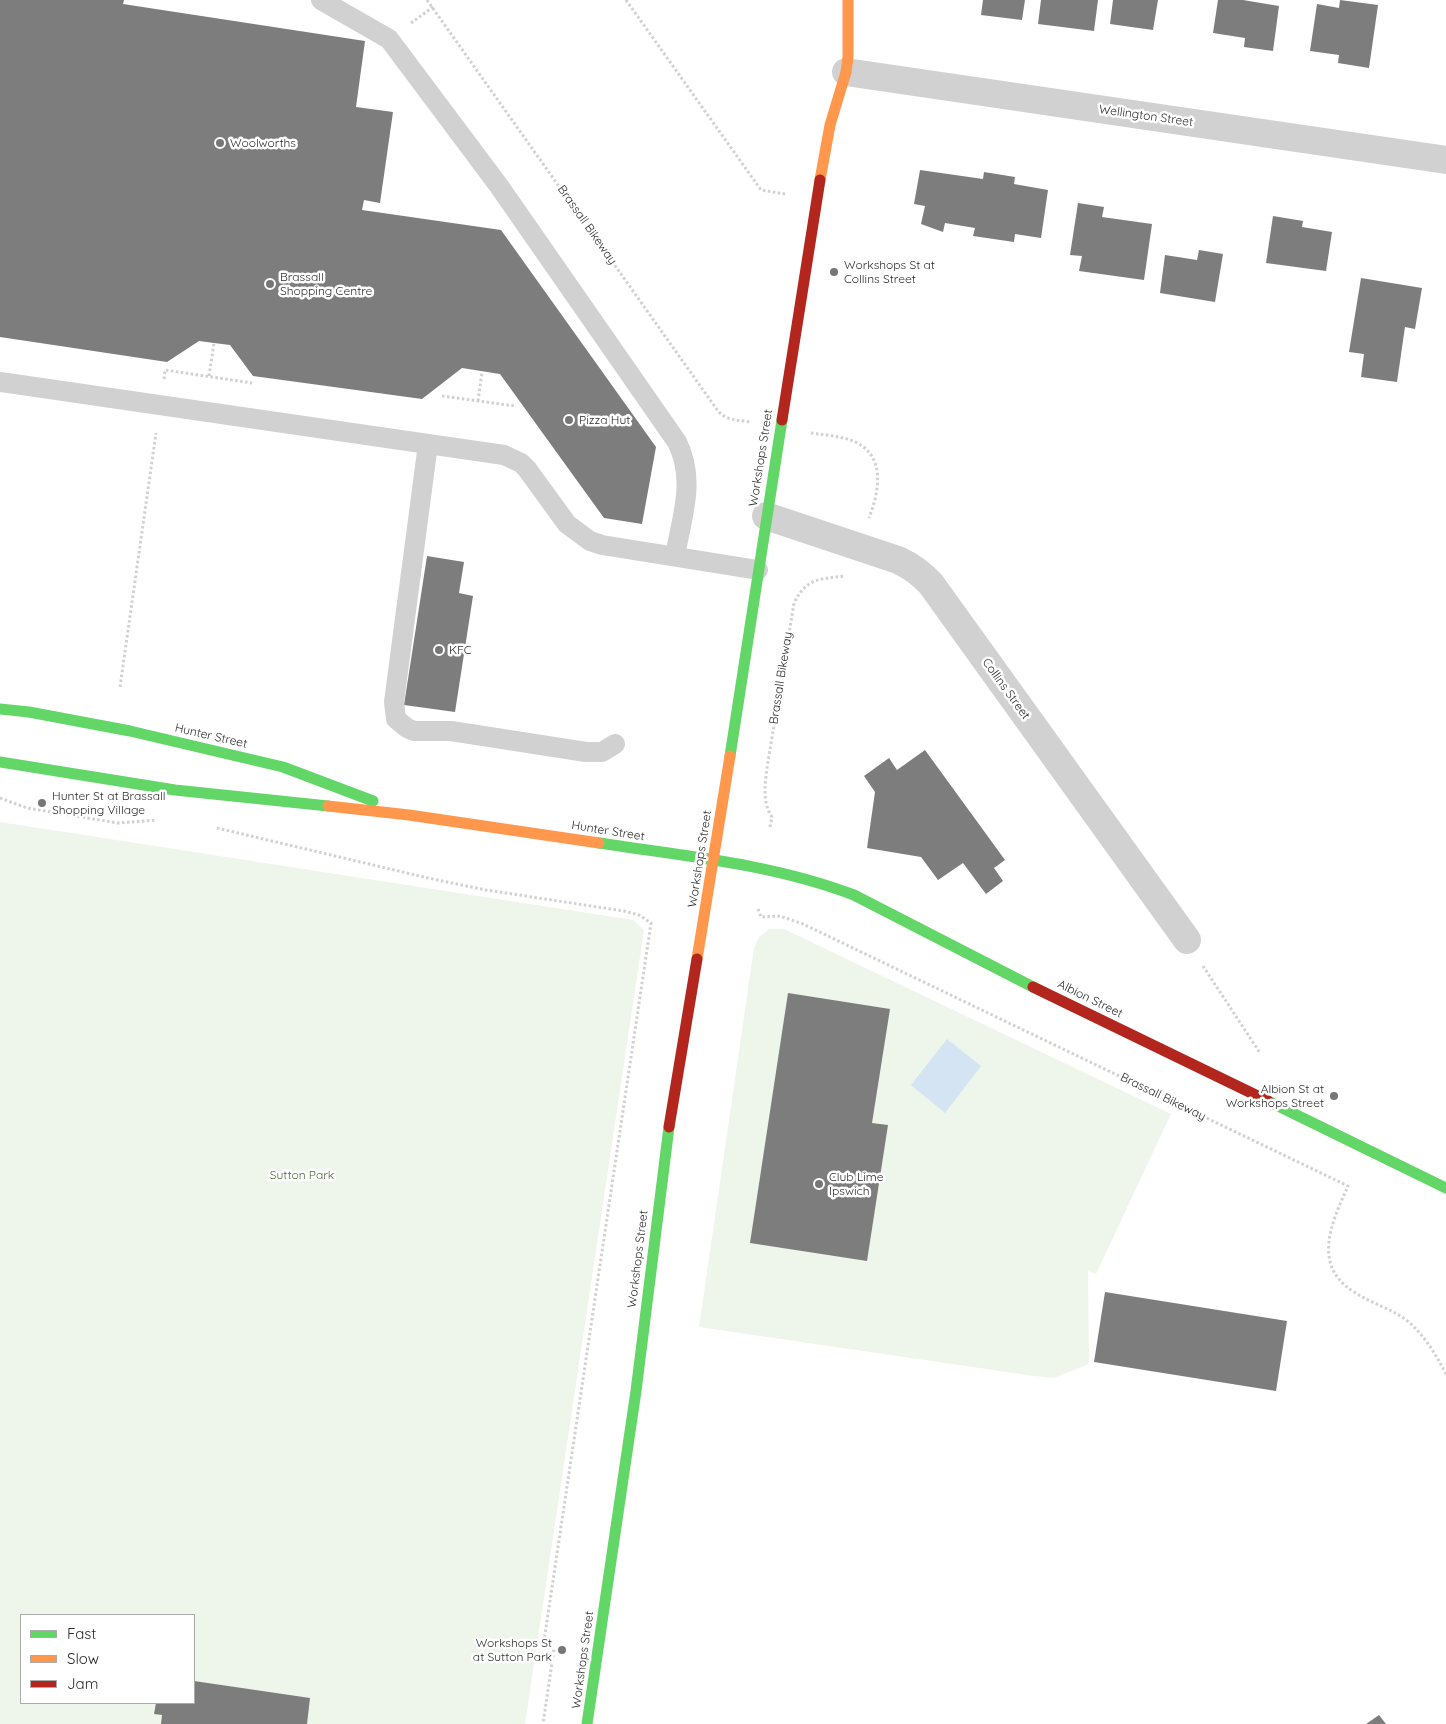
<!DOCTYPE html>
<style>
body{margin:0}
#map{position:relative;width:1446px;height:1724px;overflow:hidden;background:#fff;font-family:Quicksand,sans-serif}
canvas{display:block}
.legend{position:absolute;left:20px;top:1614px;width:175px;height:90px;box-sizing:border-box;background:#fff;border:1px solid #ababab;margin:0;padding:6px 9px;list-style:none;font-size:15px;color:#2c2c2c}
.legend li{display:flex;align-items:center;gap:10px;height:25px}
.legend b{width:25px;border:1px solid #ababab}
</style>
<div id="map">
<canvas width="1446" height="1724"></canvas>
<ul class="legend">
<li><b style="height:6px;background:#63d668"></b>Fast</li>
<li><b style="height:6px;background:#ff974d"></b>Slow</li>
<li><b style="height:6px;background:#b3261e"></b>Jam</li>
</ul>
</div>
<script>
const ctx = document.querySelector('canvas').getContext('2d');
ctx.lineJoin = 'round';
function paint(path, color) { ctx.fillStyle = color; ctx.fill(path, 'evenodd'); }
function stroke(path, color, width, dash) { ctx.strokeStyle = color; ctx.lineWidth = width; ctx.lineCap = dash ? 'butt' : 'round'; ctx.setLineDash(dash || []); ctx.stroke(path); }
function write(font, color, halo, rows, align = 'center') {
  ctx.font = font + ' Quicksand,sans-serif'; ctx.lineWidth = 5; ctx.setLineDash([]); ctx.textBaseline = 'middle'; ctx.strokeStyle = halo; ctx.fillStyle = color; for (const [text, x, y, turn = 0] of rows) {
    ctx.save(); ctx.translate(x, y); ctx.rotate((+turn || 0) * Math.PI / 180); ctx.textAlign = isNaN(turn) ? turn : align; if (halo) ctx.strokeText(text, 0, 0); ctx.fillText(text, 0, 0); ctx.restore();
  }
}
paint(new Path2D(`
 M0,822l633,98 11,10 -119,794h-525zM21,1615h173v88h-173z
 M769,929h15l387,185 -75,160 -8,-3 1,93 -35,14 -20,-2 -335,-49 55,-379 5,-11z`), '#eef5ea');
paint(new Path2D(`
 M947,1039l34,27 -36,47 -34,-28z`), '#d4e4f3');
paint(new Path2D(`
 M0,0h124l-1,4 242,37 -9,66 37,5 -13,91 -16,-3 -2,10 139,20 155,217 -14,77 -38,-6 -104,-144 -38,-6 -40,31 -169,-23 -23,-31 -16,-2 -15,-2 -32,21 -167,-25z
 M983,0h42l-3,20 -41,-5z
 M1041,0h57l-4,31 -56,-7z
 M1113,0h45l-5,30 -43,-6z
 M1218,0h25l36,6 -6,45 -29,-4 1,-9 -32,-5z
 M1340,0l38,5 -9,63 -31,-5 1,-8 -29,-4 7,-47 22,4z
 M920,170l63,9 1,-7 31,5 -1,7 34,6 -7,48 -26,-4 -1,8 -41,-6 2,-8 -30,-5 -2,9 -22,-8 4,-18 -11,-2z
 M1078,203l26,4 -2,10 50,7 -8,56 -65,-9 3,-15 -12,-1z
 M1273,216l30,5 -1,6 30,5 -6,39 -60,-8z
 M1199,250l24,4 -8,48 -55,-9 5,-38 32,5z
 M1361,278l61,10 -7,41 -10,-2 -8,55 -36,-5 3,-23 -15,-2z
 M427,556l37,6 -5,31 14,3 -18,116 -51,-7z
 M925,750l80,110 -11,8 9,13 -17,13 -23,-31 -25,17 -17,-23 -54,-9 8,-56 -11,-16 25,-18 8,12z
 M788,993l102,16 -18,114 16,2 -21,136 -117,-18z
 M1105,1292l182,29 -11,70 -182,-29z
 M194,1681l116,17 -3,26h-146l1,-9 -8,-1 2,-11h38z
 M1379,1715l7,9h-20z`), '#7d7d7d');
stroke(new Path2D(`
 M427,0l291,411c9,10 21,9 33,11
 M626,0l135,190 24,4
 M411,23l22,-16
 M209,376l5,-33
 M164,379l1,-9 87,13
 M442,396l73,10
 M478,401l4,-29
 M811,433c14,2 29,3 42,8 34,14 26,51 16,77
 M120,687l36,-254
 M0,798l27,10 91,15 39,-3
 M770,827l2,-10c-10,-15 -7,-32 -5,-49l27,-165c13,-26 27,-24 51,-27
 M217,828l211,50 58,12 138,21 15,4 12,8 -107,718 10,8 -11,75
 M758,909l3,8 19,-1 23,8 545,262c-16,36 -37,79 6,106 17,11 35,16 51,27 19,15 30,34 41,55
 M1203,966l57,87`), '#d1d1d1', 3, [2.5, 2.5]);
stroke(new Path2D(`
 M321,0l68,39 110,147 178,256c19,38 5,74 -2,114
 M0,382l504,73 17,8 6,6 40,55 23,17 12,4 156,25
 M428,444l-34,258 2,17 11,9 7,3h37l135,21h16l13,-8`), '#d1d1d1', 20);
stroke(new Path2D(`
 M846,72l600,88
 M766,516l132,44c13,6 23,13 33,24l256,356`), '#d1d1d1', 28);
stroke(new Path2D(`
 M0,709l29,3 101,19 153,36 90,34
 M730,756l52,-336
 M0,762l175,28 153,16
 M599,843c86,13 174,21 255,52l179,92
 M1268,1101l178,87
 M587,1724l49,-333 33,-264`), '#63d668', 11);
stroke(new Path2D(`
 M820,180l10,-55 16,-53 2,-15v-57
 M328,806l81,9 190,28
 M697,959l33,-203`), '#ff974d', 11);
stroke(new Path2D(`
 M782,420l38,-240
 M1033,987l235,114
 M669,1127l28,-168`), '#b3261e', 11);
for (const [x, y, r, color] of [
 [220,143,5,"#767676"],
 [834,272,5,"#767676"],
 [270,284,5,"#767676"],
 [569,420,5,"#767676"],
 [439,650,5,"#767676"],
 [42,803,5,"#767676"],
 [1334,1096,5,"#767676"],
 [819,1184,5,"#767676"],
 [562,1650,5,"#767676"]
]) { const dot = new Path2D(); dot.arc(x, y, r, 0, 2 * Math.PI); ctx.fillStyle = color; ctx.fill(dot); stroke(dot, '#fff', 2); }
write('12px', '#2c2c2c', '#fff', [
 ["Wellington Street",1146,116,8],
 ["Brassall Bikeway",587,225,55],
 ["Workshops Street",761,458,-81],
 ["Brassall Bikeway",781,678,-81],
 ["Collins Street",1006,689,54],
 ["Hunter Street",211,736,13],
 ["Hunter Street",608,831,9],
 ["Workshops Street",700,859,-81],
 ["Albion Street",1090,999,26],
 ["Brassall Bikeway",1163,1097,26],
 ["Workshops Street",638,1259,-83],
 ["Workshops Street",583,1660,-82]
]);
write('12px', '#2c2c2c', '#fff', [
 ["Woolworths",230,143],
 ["Workshops St at",844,265],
 ["Collins Street",844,279],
 ["Brassall",280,277],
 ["Shopping Centre",280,291],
 ["Pizza Hut",579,420],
 ["KFC",449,650],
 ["Hunter St at Brassall",52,796],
 ["Shopping Village",52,810],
 ["Albion St at",1324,1089,"right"],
 ["Workshops Street",1324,1103,"right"],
 ["Club Lime",829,1177],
 ["Ipswich",829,1191],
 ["Workshops St",552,1643,"right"],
 ["at Sutton Park",552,1657,"right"]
], 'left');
write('12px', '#4b6b36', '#fff', [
 ["Sutton Park",302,1175]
]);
</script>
